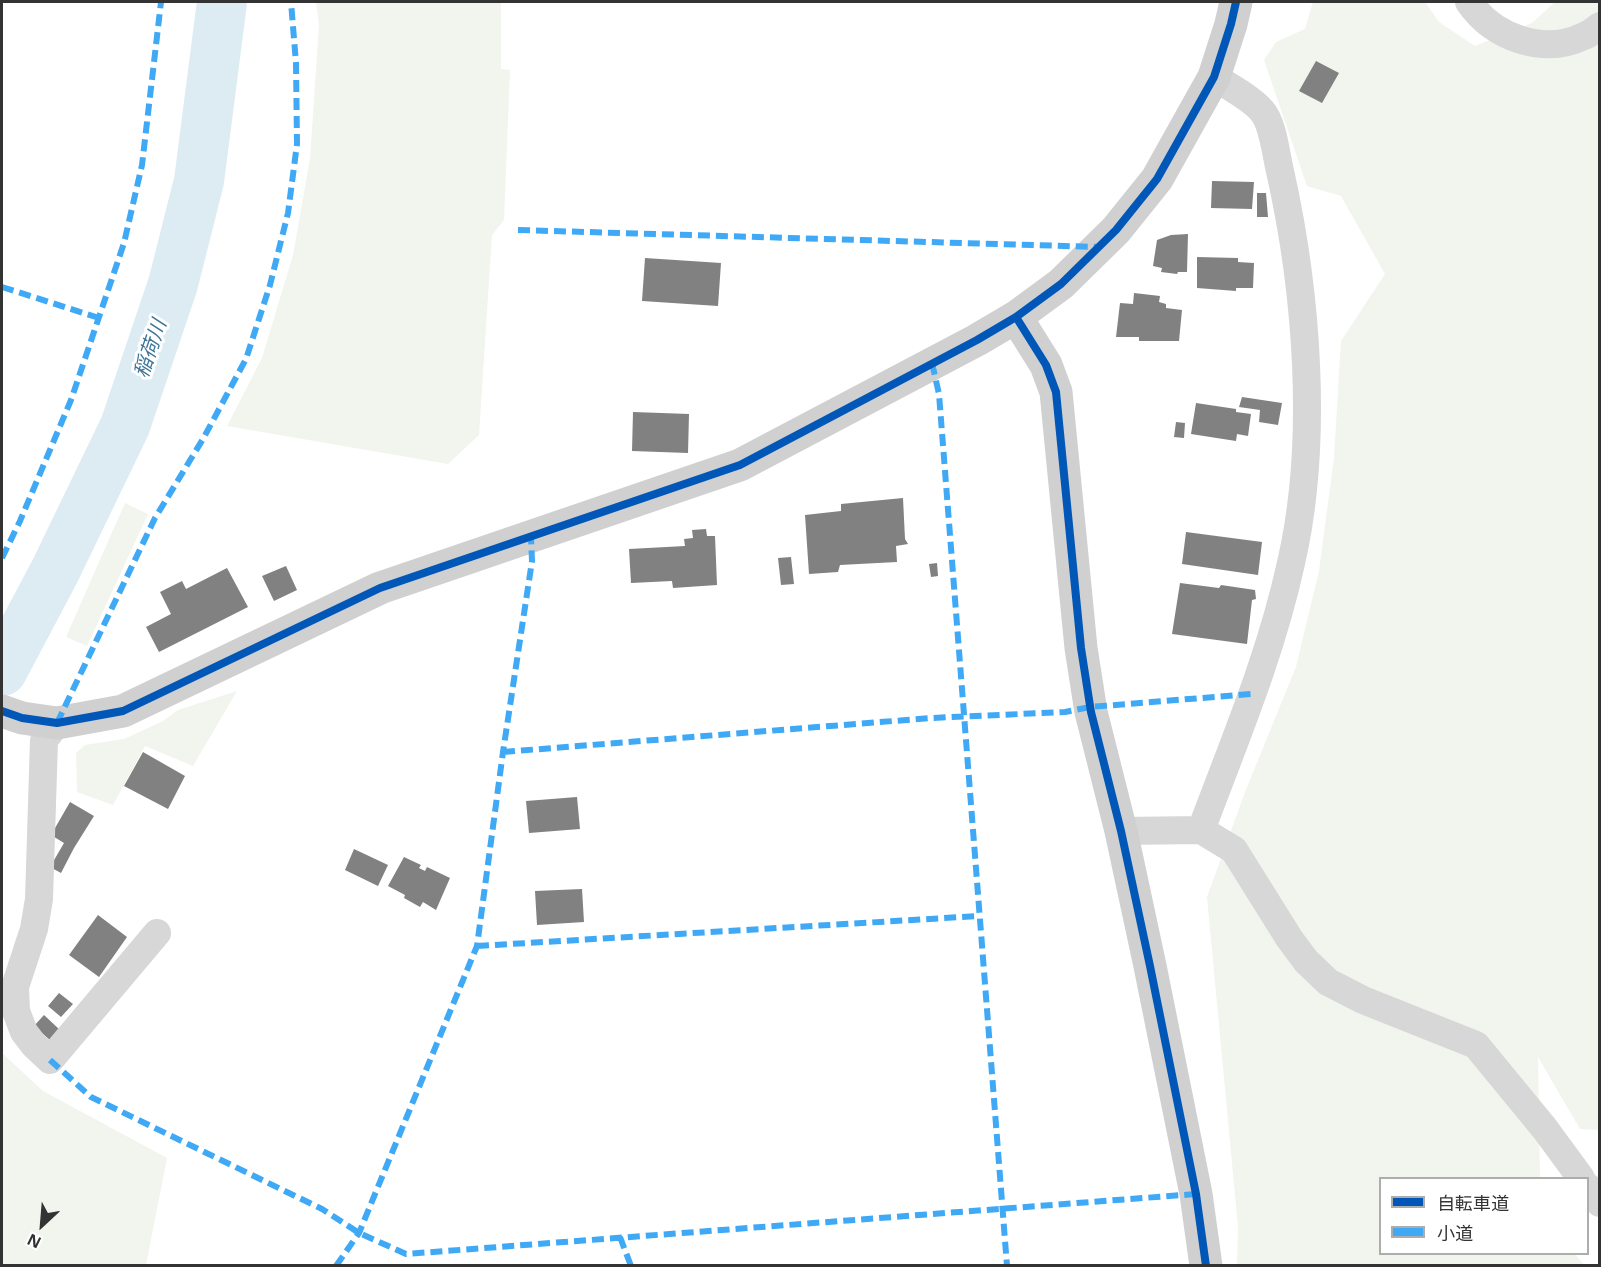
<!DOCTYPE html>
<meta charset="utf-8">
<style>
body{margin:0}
#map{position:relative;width:1601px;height:1267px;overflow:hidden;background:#fff;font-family:"Open Sans","Noto Sans JP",sans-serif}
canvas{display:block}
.frame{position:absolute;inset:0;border:3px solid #333;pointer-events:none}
.legend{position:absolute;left:1379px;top:1177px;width:210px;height:78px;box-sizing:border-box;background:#fff;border:2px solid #adadad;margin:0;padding:8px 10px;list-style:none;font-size:18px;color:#333}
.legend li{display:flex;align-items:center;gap:12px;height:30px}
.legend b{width:30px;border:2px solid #adadad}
.north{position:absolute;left:12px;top:1195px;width:60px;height:60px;-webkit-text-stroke:4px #fff;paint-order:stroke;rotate:206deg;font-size:16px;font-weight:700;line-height:24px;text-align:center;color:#333}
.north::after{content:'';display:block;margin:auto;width:21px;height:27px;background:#333;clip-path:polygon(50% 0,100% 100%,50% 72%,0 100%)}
</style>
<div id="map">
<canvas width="1601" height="1267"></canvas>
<div class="frame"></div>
<ul class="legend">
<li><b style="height:8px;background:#0057b8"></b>自転車道</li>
<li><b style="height:8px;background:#3fa9f5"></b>小道</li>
</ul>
<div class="north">N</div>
</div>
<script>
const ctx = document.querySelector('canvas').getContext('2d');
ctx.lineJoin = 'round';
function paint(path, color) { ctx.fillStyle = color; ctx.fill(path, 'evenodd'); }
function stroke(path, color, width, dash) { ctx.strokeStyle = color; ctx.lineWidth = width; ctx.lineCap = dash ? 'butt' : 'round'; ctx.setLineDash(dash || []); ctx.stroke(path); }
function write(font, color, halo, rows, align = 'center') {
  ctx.font = font + ' "Open Sans","Noto Sans JP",sans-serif'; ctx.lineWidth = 6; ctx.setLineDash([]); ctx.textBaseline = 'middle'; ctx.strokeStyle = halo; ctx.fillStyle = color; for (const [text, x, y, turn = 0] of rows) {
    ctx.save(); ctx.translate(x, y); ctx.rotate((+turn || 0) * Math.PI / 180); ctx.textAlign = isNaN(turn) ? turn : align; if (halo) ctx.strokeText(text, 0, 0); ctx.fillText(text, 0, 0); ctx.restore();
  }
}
paint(new Path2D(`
 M316,2h185v67l9,1 -6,150 -12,15 -13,200 -31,29 -221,-38 35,-68 31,-103 17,-96 9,-134z
 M1313,2h112l14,20 36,24 57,-23 23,-21h44v1128l-19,-1 -42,-72 2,121h-160v76h195l9,11h-347l1,-38 -31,-330 38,-105 51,-125 23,-96 15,-113 7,-117 44,-67 -44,-78 -34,-10 -43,-126 12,-18 29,-13z
 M125,503l23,11 -61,132 -21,-9z
 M237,691l-44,75 -48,-20 -32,59 -36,-13 -1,-39 9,-8 39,-6 39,-18 15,-11z
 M2,1053l41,38 124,67 -21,107h-144z`), '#f1f5ed');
stroke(new Path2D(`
 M2,671l53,-100 70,-145 48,-142 26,-103 23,-179`), '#ddebf3', 50);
paint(new Path2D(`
 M1316,61l23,12 -17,30 -23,-12z
 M1212,181l42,1 -2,27 -41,-1z
 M1257,193h9l2,24h-11z
 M1188,234l-1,38h-9l-1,2 -16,-2 1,-4 -9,-2 4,-26 14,-5z
 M1197,257l41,1v4l16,1 -1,25h-17v3l-39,-3z
 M645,258l76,5 -3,43 -76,-5z
 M1134,293l26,3 -1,6 7,2v4l16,2 -3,31h-40v-4h-23l4,-34 13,1z
 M1242,397l40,6 -4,22 -19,-3 1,-12 -21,-3z
 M1196,403l40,6v3l15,2 -3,22 -11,-2 -1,7 -45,-7z
 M633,412l56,2 -1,39 -56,-2z
 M1176,422l9,1 -1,15 -10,-1z
 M903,498l2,41 3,5 -12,2 1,16 -57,3 -2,7 -29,2 -4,-59 36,-4v-7z
 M706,529l1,7h8l2,49 -44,3 -1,-7 -41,2 -2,-34 56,-3 -1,-7 9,-1 -1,-8z
 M1186,532l76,10 -4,33 -76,-11z
 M791,557l3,27 -13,1 -3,-27z
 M937,563l1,13 -7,1 -2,-13z
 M286,566l11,24 -23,11 -12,-25z
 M227,568l21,39 -89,45 -13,-25 25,-13 -11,-22 22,-11 4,8z
 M1180,583l39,5 2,-3 34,5 1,9 -4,1 -5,44 -75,-10z
 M143,752l42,24 -17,33 -44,-23z
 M577,797l3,32 -51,4 -3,-32z
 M70,802l24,14 -20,32 -13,25 -11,-6 14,-24 -13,-8z
 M354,849l34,16 -10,21 -33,-16z
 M404,857l17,8 -2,3 6,3 2,-4 23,11 -14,32 -13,-8 -3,5 -16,-9 1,-3 -17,-9z
 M582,889l2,33 -47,3 -2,-34z
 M98,915l29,22 -28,40 -30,-22z
 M59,993l14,11 -12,13 -13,-11z
 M44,1015l16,15 -9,11 -17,-15z`), '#818181');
stroke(new Path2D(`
 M1469,2c24,35 74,54 115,34 6,-2 11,-7 16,-10
 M57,723l-13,17 -5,159 -5,30 -19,58 1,24 8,21 10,13 16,15 107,-127
 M1201,830l33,20 55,88 17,23 22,21 35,18 113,45 69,84 36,49
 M1121,831l80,-1c33,-88 70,-175 90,-267 28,-121 16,-271 -11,-392 -4,-16 -7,-48 -18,-60 -11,-13 -34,-25 -48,-34
 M1588,1187l12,16`), '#d7d7d7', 28);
stroke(new Path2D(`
 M1016,317l30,48 10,27 25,256 10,64 30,119 29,135 46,228 10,72
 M2,711l20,7 35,5 66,-12 257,-123 360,-123 237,-125 39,-23 45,-33 55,-54 41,-51 57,-102 17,-53 5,-22`), '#d0d0d0', 33);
stroke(new Path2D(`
 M518,230l581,17
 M2,287l97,31
 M932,363l7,31 68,872
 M2,558l18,-37 51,-121 53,-157 18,-78 19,-163
 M57,723l98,-205 48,-79 43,-80 24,-74 18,-72 9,-69 -1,-81 -5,-61
 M503,752l428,-34 134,-6 25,-5 161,-13
 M477,946l502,-30
 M50,1060l41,37 231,112 37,24 47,21 790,-60
 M620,1237l11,29
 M336,1266l23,-33 118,-287 26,-194 29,-191 -1,-23`), '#3fa9f5', 6, [12, 6]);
stroke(new Path2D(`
 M1016,317l30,48 10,27 25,256 10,64 30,119 29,135 46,228 10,72
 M2,711l20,7 35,5 66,-12 257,-123 360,-123 237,-125 39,-23 45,-33 55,-54 41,-51 57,-102 17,-53 5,-22`), '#0057b8', 8);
write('italic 20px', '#3f7597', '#fff', [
 ["稲荷川",151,349,-71]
]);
</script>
